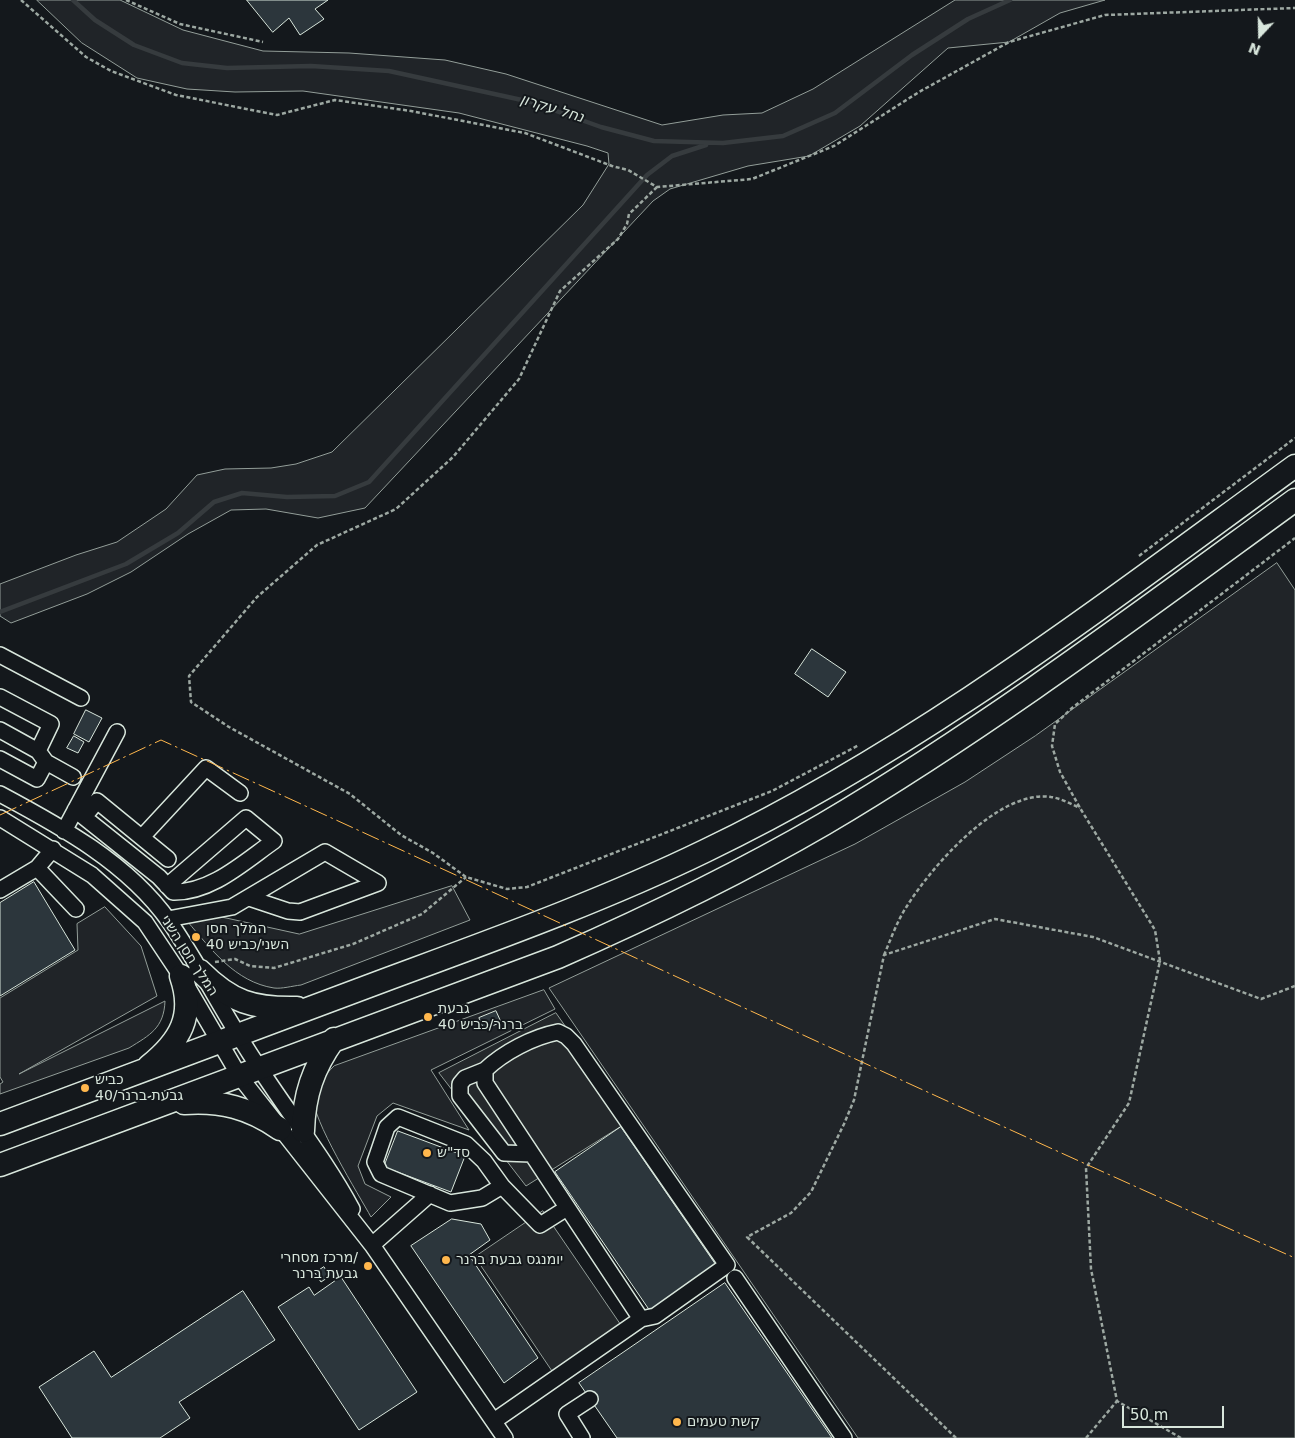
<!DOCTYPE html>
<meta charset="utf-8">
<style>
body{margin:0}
#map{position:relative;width:1295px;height:1438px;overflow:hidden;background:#14181c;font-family:"DejaVu Sans",sans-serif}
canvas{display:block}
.north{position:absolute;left:1235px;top:10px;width:50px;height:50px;-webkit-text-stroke:4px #14181c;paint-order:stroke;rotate:201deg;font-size:14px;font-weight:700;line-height:20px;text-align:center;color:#d8e6dc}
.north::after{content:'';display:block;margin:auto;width:18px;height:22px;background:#d8e6dc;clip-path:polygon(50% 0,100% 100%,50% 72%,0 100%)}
.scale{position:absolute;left:1122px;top:1406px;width:102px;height:22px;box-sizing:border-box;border:2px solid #d8e6dc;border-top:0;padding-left:6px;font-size:15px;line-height:18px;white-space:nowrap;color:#d8e6dc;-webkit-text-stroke:4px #14181c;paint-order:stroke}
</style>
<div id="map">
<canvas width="1295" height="1438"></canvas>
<div class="north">N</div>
<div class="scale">50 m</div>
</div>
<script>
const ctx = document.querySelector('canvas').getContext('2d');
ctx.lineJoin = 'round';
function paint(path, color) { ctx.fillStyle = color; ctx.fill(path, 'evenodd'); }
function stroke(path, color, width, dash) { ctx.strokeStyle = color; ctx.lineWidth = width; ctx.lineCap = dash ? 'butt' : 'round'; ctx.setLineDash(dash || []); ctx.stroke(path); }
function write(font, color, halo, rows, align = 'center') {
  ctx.font = font + ' "DejaVu Sans","Noto Sans Hebrew",sans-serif'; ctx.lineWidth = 4; ctx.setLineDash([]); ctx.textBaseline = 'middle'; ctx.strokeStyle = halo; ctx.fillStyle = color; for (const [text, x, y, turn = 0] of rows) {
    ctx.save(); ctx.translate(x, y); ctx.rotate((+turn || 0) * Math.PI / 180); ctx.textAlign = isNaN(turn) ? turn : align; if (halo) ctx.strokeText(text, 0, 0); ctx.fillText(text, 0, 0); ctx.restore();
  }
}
const green = new Path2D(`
 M37,0h83l63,30 80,21 86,2 96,7 61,14 156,51 61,-10 39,-2 51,-24 142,-89h150l-45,13 -51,29 -61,6 -88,78 -51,30 -61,10 -78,23 -17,12 -288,307 -47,10 -52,-9 -35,1 -43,24 -57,38 -44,22 -76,29 -11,-7v-32l76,-29 41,-13 49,-33 31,-34 28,-6 46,-1 25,-4 36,-12 251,-247 26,-41 -1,-11 -21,-7 -128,-33 -156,-22 -68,1 -48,-3 -50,-11 -55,-35z
 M1277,563l18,27v848h-437l-309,-450 306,-144 110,-62 70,-46z
 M452,886l18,34 -169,65c-9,1 -19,4 -27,3 -39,-6 -63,-39 -87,-67l21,-7 91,20z
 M105,907l36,39 16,50 -138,78 146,-73c-1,27 -15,34 -36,47l-129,46v-10l3,-2 -3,-5v-79l78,-48 -1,-26z
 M544,990l11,19 -124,61 38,60 -76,-27 -16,13 -19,50 7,18 26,13 -20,20c-11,-20 -61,-101 -57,-119 3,-14 11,-23 20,-32z`);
paint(green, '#202428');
stroke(green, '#939e99', 1);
const parking = new Path2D(`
 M556,1013l75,107 -105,66 -87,-113z
 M543,1211l82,120 -69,46 -81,-120z`);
paint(parking, '#24282b');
stroke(parking, '#939e99', 1);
stroke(new Path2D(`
 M73,0l22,20 39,25 48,18 45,5 84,-2 78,5 142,31 70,25 53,14 69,2 60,-7 52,-23 77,-58 56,-36 42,-19
 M0,612l126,-48 52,-31 36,-31 28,-9 45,4 48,-1 34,-14 278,-307 25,-19 34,-11`), '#363b3e', 4.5);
const building = new Path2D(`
 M247,0h81l-13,9 9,10 -24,16 -11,-17 -16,14z
 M812,649l34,23 -18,25 -33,-23z
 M86,710l16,8 -13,24 -15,-8z
 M74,736l10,6 -6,11 -11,-5z
 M34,882l41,68 -75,46v-93z
 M496,1011l5,11 -17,8 -5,-12z
 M621,1127l95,138 -66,46 -95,-139z
 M398,1131l67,25 -14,36 -67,-25z
 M452,1219l29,5 9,16 -21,15 69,103 -34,25 -93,-137z
 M324,1267l6,9 -9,6 -6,-9z
 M341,1277l76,115 -58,38 -81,-123 31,-20 5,8z
 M725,1283l107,155h-215l-38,-55z
 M243,1291l32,49 -96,62 11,16 -30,20h-88l-33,-51 55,-36 17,26z`);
paint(building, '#2c363c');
stroke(building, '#d8e6dc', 1);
const minor = new Path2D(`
 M0,655l81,43
 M0,697l51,27 -13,27
 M0,730l38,21 8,11 27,15
 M0,759l37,20 9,-17
 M0,794c60,32 128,69 169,127 32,46 57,98 89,145 31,48 67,93 94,143
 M75,810l84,67 14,15c38,1 71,-30 101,-51l-28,-23 -79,68
 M84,817l13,-16 71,58
 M0,818l92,57 53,47 36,54 59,101 132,168 133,193
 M64,831l53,-99
 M142,837l64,-69 34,25
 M37,868l39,41
 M0,890l37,-22 16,-19
 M168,919l64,-12 93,-55 53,31 -78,29 -12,-1 -39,-13
 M558,1032l8,4 8,8 153,221 -72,51 -14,3 -156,-236v-13c19,-18 48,-33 73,-38z
 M485,1070l-20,8 -5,6v12l44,57 27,1
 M398,1117l68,27 18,17 18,25 -20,12 -32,5 -69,-29 -6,-12 12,-35z
 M502,1186l38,39 27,-17
 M372,1245l58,-51
 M735,1278l109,160
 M494,1421l147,-102
 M582,1438l-15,-24 23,-15`);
const highway = new Path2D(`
 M200,971c31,31 53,38 97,37
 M149,1066c31,-25 46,-50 32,-90
 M184,1103c36,-3 66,5 96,26
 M0,1124c129,-47 257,-96 385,-144 108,-40 217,-79 320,-129 213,-102 400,-247 590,-385
 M303,1131c1,-36 10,-63 31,-92
 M0,1165l558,-208c91,-40 180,-83 266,-133 164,-97 317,-212 471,-324`);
stroke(minor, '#d8e6dc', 18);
stroke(highway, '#d8e6dc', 25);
stroke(new Path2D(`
 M21,0l65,57 25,14 65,24 101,20 58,-15 76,11 114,22 87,33 16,4 29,17 95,-8 82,-33 85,-54 90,-50 96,-27 190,-7
 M126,0l54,24 83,18
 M657,187l-28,27 -2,10 -9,15 -58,52 -41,88 -66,78 -57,52 -79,36 -60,52 -68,79 2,26 38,25 121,67 51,41 32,18 33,24 41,12 20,-2 245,-96 87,-46
 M1139,556l156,-118
 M884,955c7,-16 13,-34 23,-49 25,-40 92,-117 144,-109 9,1 20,7 29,11
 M215,962l20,-3 15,7 24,2 79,-24 69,-30 44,-37
 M956,1438l-209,-201 44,-24 20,-21 33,-68 10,-24 30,-145 111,-36 98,18 168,62 34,-13
 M1086,1438l31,-37
 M1181,1438l-64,-37 -26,-132 -5,-101 43,-65 31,-142 -5,-31 -75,-122 -20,-36 -8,-26 3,-22 17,-16 223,-170`), '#9da8a2', 2.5, [4, 2.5]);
stroke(minor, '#14181c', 15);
stroke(highway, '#14181c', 22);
stroke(new Path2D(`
 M0,815l161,-75c378,172 754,349 1134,518`), '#ffb74d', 1, [18, 4, 2.5, 4]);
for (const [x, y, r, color] of [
 [196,937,5,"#ffb74d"],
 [428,1017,5,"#ffb74d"],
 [85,1088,5,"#ffb74d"],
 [427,1153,5,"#ffb74d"],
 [446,1260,5,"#ffb74d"],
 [368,1266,5,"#ffb74d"],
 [677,1422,5,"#ffb74d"]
]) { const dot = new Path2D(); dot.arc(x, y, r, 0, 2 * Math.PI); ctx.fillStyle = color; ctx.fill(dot); stroke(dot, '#14181c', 2); }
write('14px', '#d8e6dc', '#14181c', [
 ["המלך חסן",206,929],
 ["השני/כביש 40",206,945],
 ["גבעת",438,1009],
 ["ברנר/כביש 40",438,1025],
 ["כביש",95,1080],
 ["40/גבעת ברנר",95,1096],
 ["סד\"ש",437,1153],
 ["מרכז מסחרי/",358,1258,"right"],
 ["גבעת ברנר",358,1274,"right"],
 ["יומנגס גבעת ברנר",456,1260],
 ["קשת טעמים",687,1422]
], 'left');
write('14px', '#d8e6dc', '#14181c', [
 ["המלך חסן השני",189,956,57]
]);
write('italic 15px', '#d8e6dc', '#14181c', [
 ["נחל עקרון",552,109,17]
]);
</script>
